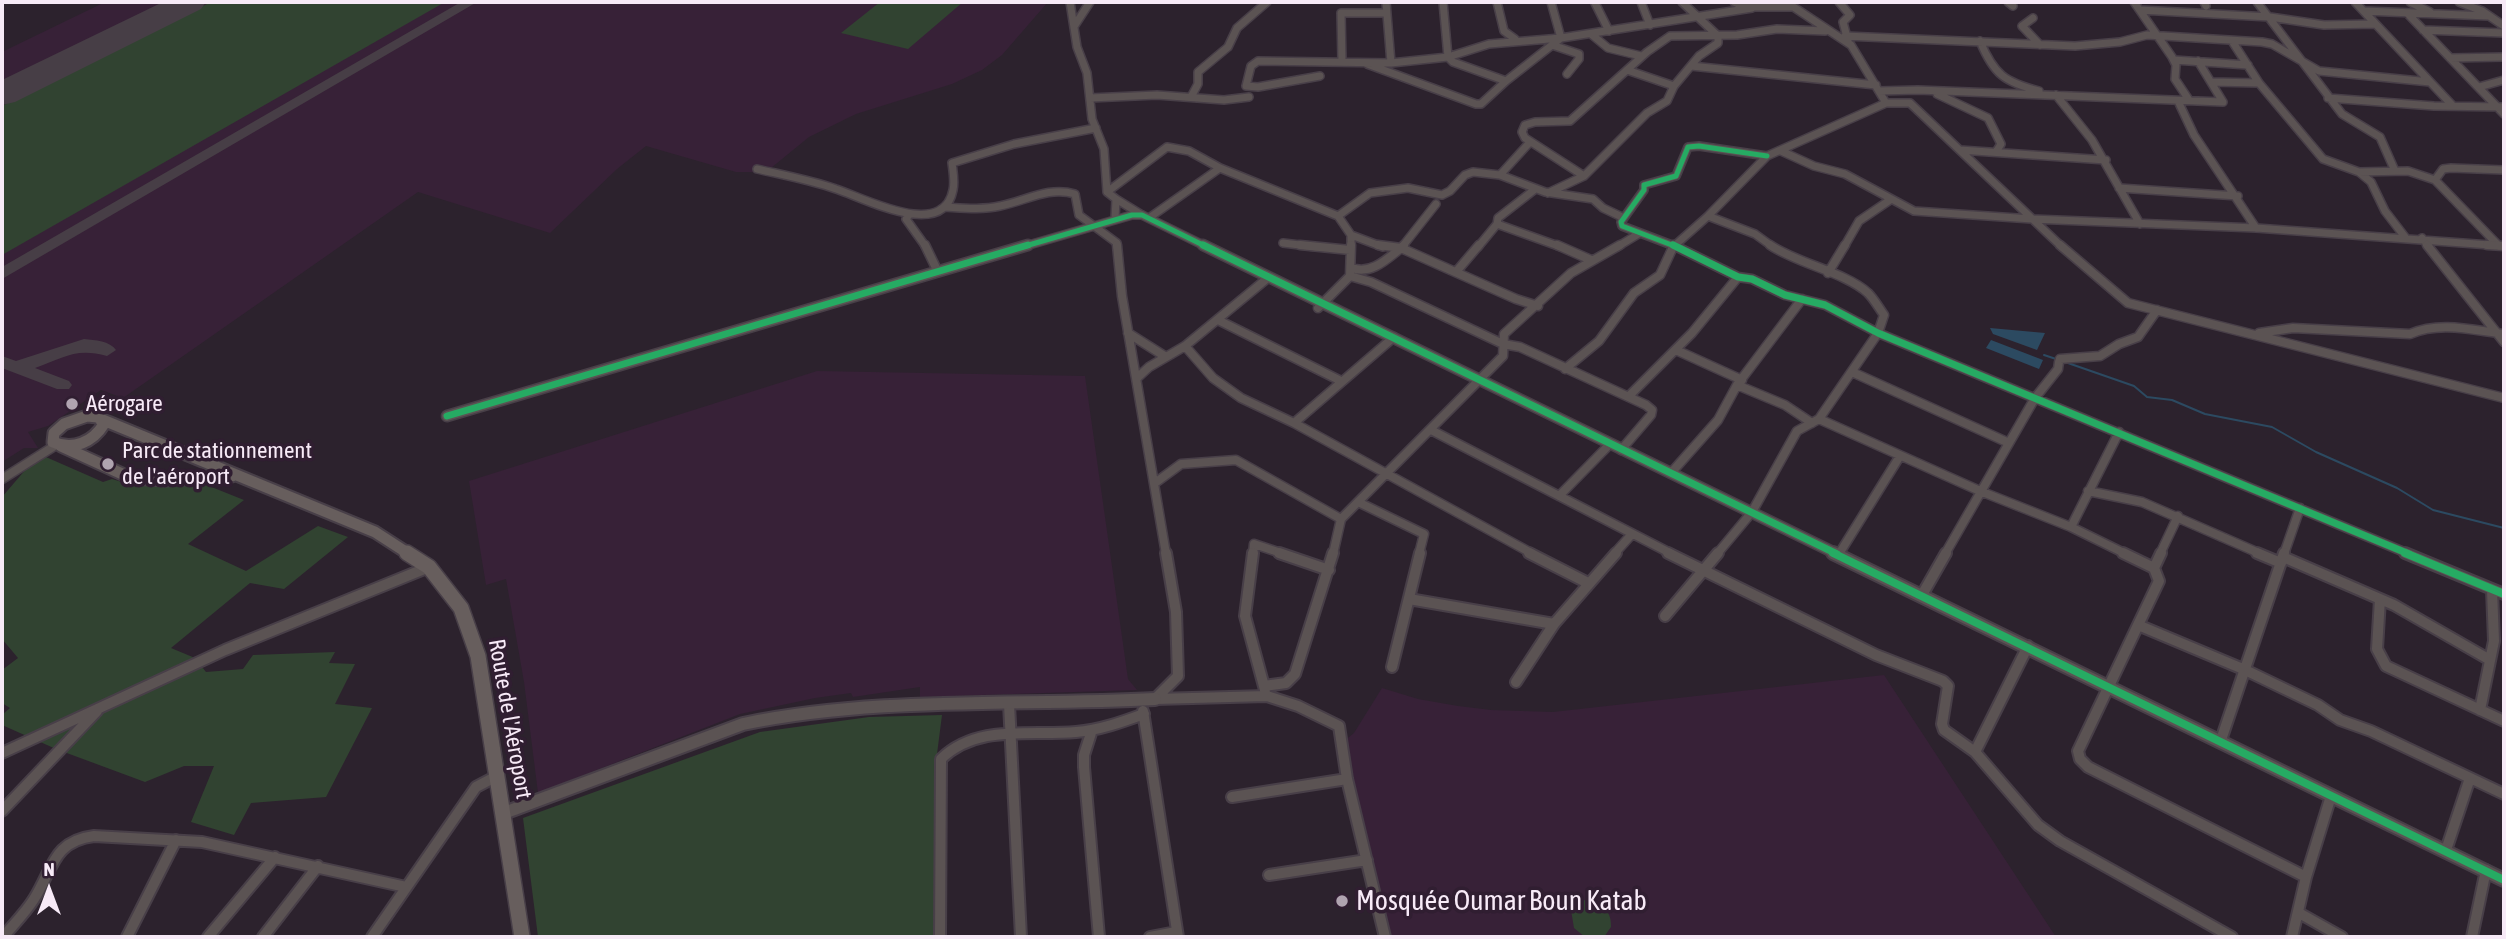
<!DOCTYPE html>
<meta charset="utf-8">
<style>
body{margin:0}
#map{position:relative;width:2506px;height:939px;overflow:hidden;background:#2c222d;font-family:"Asap Condensed",sans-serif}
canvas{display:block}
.frame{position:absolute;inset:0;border:4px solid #f7eaf7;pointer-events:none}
.north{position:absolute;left:14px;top:855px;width:70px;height:70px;-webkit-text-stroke:5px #301e31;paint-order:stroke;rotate:0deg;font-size:19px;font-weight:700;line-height:28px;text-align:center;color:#f7eaf7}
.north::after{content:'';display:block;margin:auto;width:24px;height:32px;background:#f7eaf7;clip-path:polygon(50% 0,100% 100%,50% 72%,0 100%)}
</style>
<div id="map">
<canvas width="2506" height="939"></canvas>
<div class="frame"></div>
<div class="north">N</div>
</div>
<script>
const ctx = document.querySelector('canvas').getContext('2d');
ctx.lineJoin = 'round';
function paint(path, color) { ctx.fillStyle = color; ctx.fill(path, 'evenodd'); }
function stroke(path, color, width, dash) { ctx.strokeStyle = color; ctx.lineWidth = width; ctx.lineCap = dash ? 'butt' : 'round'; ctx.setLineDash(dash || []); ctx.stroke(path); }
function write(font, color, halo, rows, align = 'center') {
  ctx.font = font + ' "Asap Condensed",sans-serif'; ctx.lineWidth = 7; ctx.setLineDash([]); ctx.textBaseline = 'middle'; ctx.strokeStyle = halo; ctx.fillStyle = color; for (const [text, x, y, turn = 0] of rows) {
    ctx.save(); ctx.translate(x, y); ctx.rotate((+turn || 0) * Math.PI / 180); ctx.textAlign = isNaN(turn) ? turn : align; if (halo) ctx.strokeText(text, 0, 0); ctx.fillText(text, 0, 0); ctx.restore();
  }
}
paint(new Path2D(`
 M105,2h943l-46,53 -20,15 -30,14 -96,30 -47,23 -38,31 -13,4h-22l-90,-26 -29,23 -67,64 -132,-41 -295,206 -22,-8 -53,36 -20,6 10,16h-14l-22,14v-410z
 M817,371l268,5 43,303 9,11 -217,7v-10l-67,10 -2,-4 -36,5 -75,16 -202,79 -14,-111 -18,-103 -20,6 -17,-104z
 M1884,675l172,262h-666l-51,-192 15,-12 28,-45 36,11 40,7 33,4 62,2z`), '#372137');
paint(new Path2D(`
 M211,2h234l-443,253v-149z
 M880,2h83l-55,47 -67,-16z
 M39,454l64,28 9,-3 13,4 19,2 55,-3 45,18 -56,44 58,27 72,-45 30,11 -64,52 -34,-6 -79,65 24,10 11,14 37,-3 10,-14 82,-3 -6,11 26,1 -20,40 37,4 -46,89 -75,6 -17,32 -43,-13 23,-56h-30l-39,16 -89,-33 -54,-24v-10l8,-7 -8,-5v-33l16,-12 -16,-19v-142z
 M942,715l-5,39v177l-3,6h-396l-15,-119 237,-86 109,-15z
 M1585,900c15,1 27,10 26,27l-7,10h-19l-11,-9 -3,-18 3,-5z`), '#314331');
paint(new Path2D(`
 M1990,328l55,5 -8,17 -44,-16z
 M1991,340l52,20 -4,9 -53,-21z`), '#2c4a61');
stroke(new Path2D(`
 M2044,355l12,4
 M2065,362l69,24 13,11 25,3 33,14 67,13 44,25 81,36 36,22 71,18`), '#2c4a61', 2);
paint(new Path2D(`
 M184,2h18l-40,19 -5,1 -7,-4z
 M461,2h16l-475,277v-12z
 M84,339c11,1 26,2 32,11l-9,6c-31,-9 -44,2 -72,12l34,13 3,4 -3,4h-12l-55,-21v-12l14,5z`), '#473e46');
paint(new Path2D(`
 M163,2h43l-5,7 -186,93 -13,3v-25z`), '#473e46');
const minorFar2 = new Path2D(`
 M1070,2l7,45 10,26 5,46 12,30 3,43 9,7 -1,20
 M1497,2l7,29 11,8
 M1551,2l10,36
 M1641,2l9,23
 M1734,2l11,5h46
 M1786,2l65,43 35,58h24l152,144
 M1839,2l11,13 -7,7 5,19
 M2008,2l5,4
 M2134,2l38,55 4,8 -1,14 14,21
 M2204,2l2,4
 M2257,2l85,112 38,23 15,34
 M2355,2l97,103
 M2410,2l20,10
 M2459,2l23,9 22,15
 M1595,3l14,28
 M2140,10l130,7 54,8 51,-1
 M2364,11l125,5
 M2407,13l97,101
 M2033,18l-11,8 18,19
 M1075,25l15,-23
 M2423,30l81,3
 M1591,34l17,14 33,8
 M1845,36l230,10 45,-4 27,-7 115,7 10,2 47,27 111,11
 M1561,38l-55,43 -53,-19 -5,-5 41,-13z
 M1561,38l191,-30
 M1980,41c14,34 25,41 59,50
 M2232,41l27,42 64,76 36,13 12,10 14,29 20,26
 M1552,45l27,9v5l-12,15
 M2450,58l54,-1
 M2174,60l74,5
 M1342,62l-1,-49h44
 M1391,63l57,-6 -5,-55
 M1367,64l109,40h5l25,-23
 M1691,66l185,19
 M1627,70l47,16
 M1320,76l-62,11 -12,-1 5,-20 7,-5 133,2 -5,-61
 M2212,82l47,1
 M2479,87l25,-7
 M1879,91l39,-1 305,12 -25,-41
 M1937,94l51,24 13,26 -5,8
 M2056,95l36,45 48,84
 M1191,97l7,-13v-12l30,-25 9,-19 30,-26
 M1090,98l67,-3 67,5 25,-3
 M2328,98l106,8 70,1
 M2178,101l16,34 62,93
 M1960,150l146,10
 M1781,151l33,15 31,8 69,37 118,8 224,9 248,18
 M757,169c26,6 53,11 79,20 28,9 107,52 117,1 2,-8 0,-19 -1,-27l62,-19 82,-16
 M2359,172l49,-1 27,9 64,66
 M1500,175l45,17 48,7 10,9 21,10
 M1584,176l-59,-38 -3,-6 3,-7 10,-3 35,-1 77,-69 23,-16 67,-1 40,-6 48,2
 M2435,180l8,-11 8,-1 53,2
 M2119,188l119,8
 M1107,192l60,-45 22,4 31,17 118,48 13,19v12
 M1548,193l36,-17 63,-63 20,-12 7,-15 25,-30 19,-13v-7l-36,-34
 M1116,199l26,16
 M945,207c18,1 37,3 55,-1 26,-5 48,-20 75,-12l4,21 38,28v4
 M909,215l-3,4 20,28
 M1338,216l32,-23 38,-5 34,7 8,-4 15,-16 8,-3 27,3 30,-33
 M1708,216l47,18 18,13
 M1149,218l71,-50
 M1497,224l64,23
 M1351,235l32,12
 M2422,238l7,9
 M1283,243l34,4
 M1402,247l34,-43
 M1478,247l19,-23 1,-6 36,-28
 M1617,247l23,-14
 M1673,247l35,-31 59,-60 119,-53
 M1677,247l-55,-21 -1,-4 23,-32v-5l32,-9 12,-29 11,-1 68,10
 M1844,247l15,-26 31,-21`);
const minorFar1 = new Path2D(`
 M925,245l13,27
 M1117,245l5,51 44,258
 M1300,245l50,5
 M1378,245l23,3 3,-3
 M1557,245l34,15
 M1673,245l65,32 14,2 33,16 40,10 53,28 531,221
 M2060,245l68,58 376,95
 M2427,245l77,97
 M2487,245l17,1
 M1352,268c19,7 35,-9 49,-20l115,51 22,7
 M1456,272l23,-27
 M1828,273l17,-28
 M1350,276l21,6 132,62 17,3 126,58 6,5 -1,5 -30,35
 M1318,308l32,-32 1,-31
 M1218,320l121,60
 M1128,333l38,24
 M2259,333l34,-5 117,6c30,-13 62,-4 94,0
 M1185,346l28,32 28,20 53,25 239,131
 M1676,350l66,30
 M2060,359l40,-3 19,-12 19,-7 19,-27
 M1565,369l34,-28 35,-48 26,-18 14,-30
 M1852,372l157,71
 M1137,378l12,-11 36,-21 84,-69
 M1737,385l48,20 27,18
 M1629,396l63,-63 46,-56
 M1819,419l161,72 91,36 55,27
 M1294,423l100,-86
 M1431,430l241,124
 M1671,473l47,-53 19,-35 65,-86
 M2,479l54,-34
 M1155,483l26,-19 55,-4 105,59
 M2088,491l54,11 119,52
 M1559,496l51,-52
 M1358,502l66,32 -5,20
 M2071,527l48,-95
 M1253,554l1,-10 30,10
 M1333,554l8,-35 162,-163 1,-22 67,-61 49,-28
 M1614,554l18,-20
 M1717,554l35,-42 45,-81 22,-12 59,-86 6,-18c-5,-7 -10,-16 -16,-22 -23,-21 -70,-29 -98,-48
 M1839,554l61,-98
 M1945,554l90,-156 23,-29 1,-7
 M2160,554l18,-38
 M2284,554l16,-46`);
const minor = new Path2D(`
 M1253,553l-8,63 20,74
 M1279,553l50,17
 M1529,553l59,30
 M1668,553l208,102 67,26 5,5 -6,38 2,6 31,22 63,73 22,16 172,96
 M2123,553l31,15 5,13 -81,170 2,8 8,8 218,110
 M2257,553l24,10
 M2405,553l99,41
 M2283,557l111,48 96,55
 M2154,568l7,-15
 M1922,595l24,-42
 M1409,599l145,25
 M2380,599l-3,50 9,17 118,55
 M1665,616l53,-63
 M2138,625l105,44 75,36 22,15 31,11 133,63
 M1392,667l28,-114
 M1516,682l38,-58 62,-71
 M1264,686l22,-3 9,-9 38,-121
 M1155,699l23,-23 -2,-64 -10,-59
 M1155,699l112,-3 31,10 41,20 8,53 38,158
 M1009,704l12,233
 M2480,710l14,-69 -2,-51
 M1143,711l35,226
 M1092,730l-8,25v12l15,170
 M2221,740l63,-187
 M1975,752l53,-106
 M2,753l223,-103 204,-83
 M1232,797l115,-18
 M2,811l95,-100
 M2446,850l24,-72
 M1269,875l98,-15
 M2299,913l43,24
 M3,937c10,-12 23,-25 31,-38 19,-30 19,-58 60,-63l108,6 204,45
 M127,937l49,-97
 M208,937l67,-80
 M263,937l55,-71
 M372,937l104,-150 21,-11
 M940,937l1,-178c36,-35 88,-23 135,-27 24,-2 46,-10 68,-18
 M1150,937l26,-5
 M2292,937l14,-60 25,-81
 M2472,937l14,-67`);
const tertiaryFar2 = new Path2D(`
 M1022,247l110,-32h10l65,32`);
const tertiaryFar1 = new Path2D(`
 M1203,245l634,309
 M447,416l581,-171`);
const tertiary = new Path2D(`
 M1833,553l671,327
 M504,813l239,-89c135,-28 275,-18 412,-25`);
const secondaryFar1 = new Path2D(`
 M87,416l11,1 6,7c-11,18 -31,27 -51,18l1,-9 10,-9z
 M103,420l272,112 34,22
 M61,446l70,32 34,2 67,-4`);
const secondary = new Path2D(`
 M407,553l22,14 32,41 17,48 44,281`);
stroke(minorFar2, '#483f48', 10);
stroke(minorFar1, '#483f48', 11);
stroke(minor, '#483f48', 14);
stroke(tertiaryFar2, '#483f48', 10);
stroke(tertiaryFar1, '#483f48', 13);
stroke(tertiary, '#483f48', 16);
stroke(secondaryFar1, '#483f48', 15);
stroke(secondary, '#483f48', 18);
stroke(minorFar2, '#5b5353', 7);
stroke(minorFar1, '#5b5353', 8);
stroke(minor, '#5b5353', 10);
stroke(tertiaryFar2, '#5b5353', 8);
stroke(tertiaryFar1, '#5b5353', 10);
stroke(tertiary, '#5b5353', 12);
stroke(secondaryFar1, '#675e5d', 11);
stroke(secondary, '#675e5d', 15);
stroke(new Path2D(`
 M1022,247l110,-32h10l65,32
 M1677,247l-55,-21 -1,-4 23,-32v-5l32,-9 12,-29 11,-1 68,10`), '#26ab63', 5);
stroke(new Path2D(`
 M1203,245l634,309
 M1673,245l65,32 14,2 33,16 40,10 53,28 531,221
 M447,416l581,-171`), '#26ab63', 7);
stroke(new Path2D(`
 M1833,553l671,327
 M2405,553l99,41`), '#26ab63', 8);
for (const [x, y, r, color] of [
 [72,404,7,"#b0a4b0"],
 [108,464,7,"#b0a4b0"],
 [1342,901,7,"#b0a4b0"]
]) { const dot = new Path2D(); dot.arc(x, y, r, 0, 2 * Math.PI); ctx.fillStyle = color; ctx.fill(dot); stroke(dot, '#301e31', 2.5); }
write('23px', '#f7eaf7', '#301e31', [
 ["Aérogare",86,404],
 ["Parc de stationnement",122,451],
 ["de l'aéroport",122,477]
], 'left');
write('23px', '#f7eaf7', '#301e31', [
 ["Route de l'Aéroport",510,719,80]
]);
write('28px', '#f7eaf7', '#301e31', [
 ["Mosquée Oumar Boun Katab",1356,901]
], 'left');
</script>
